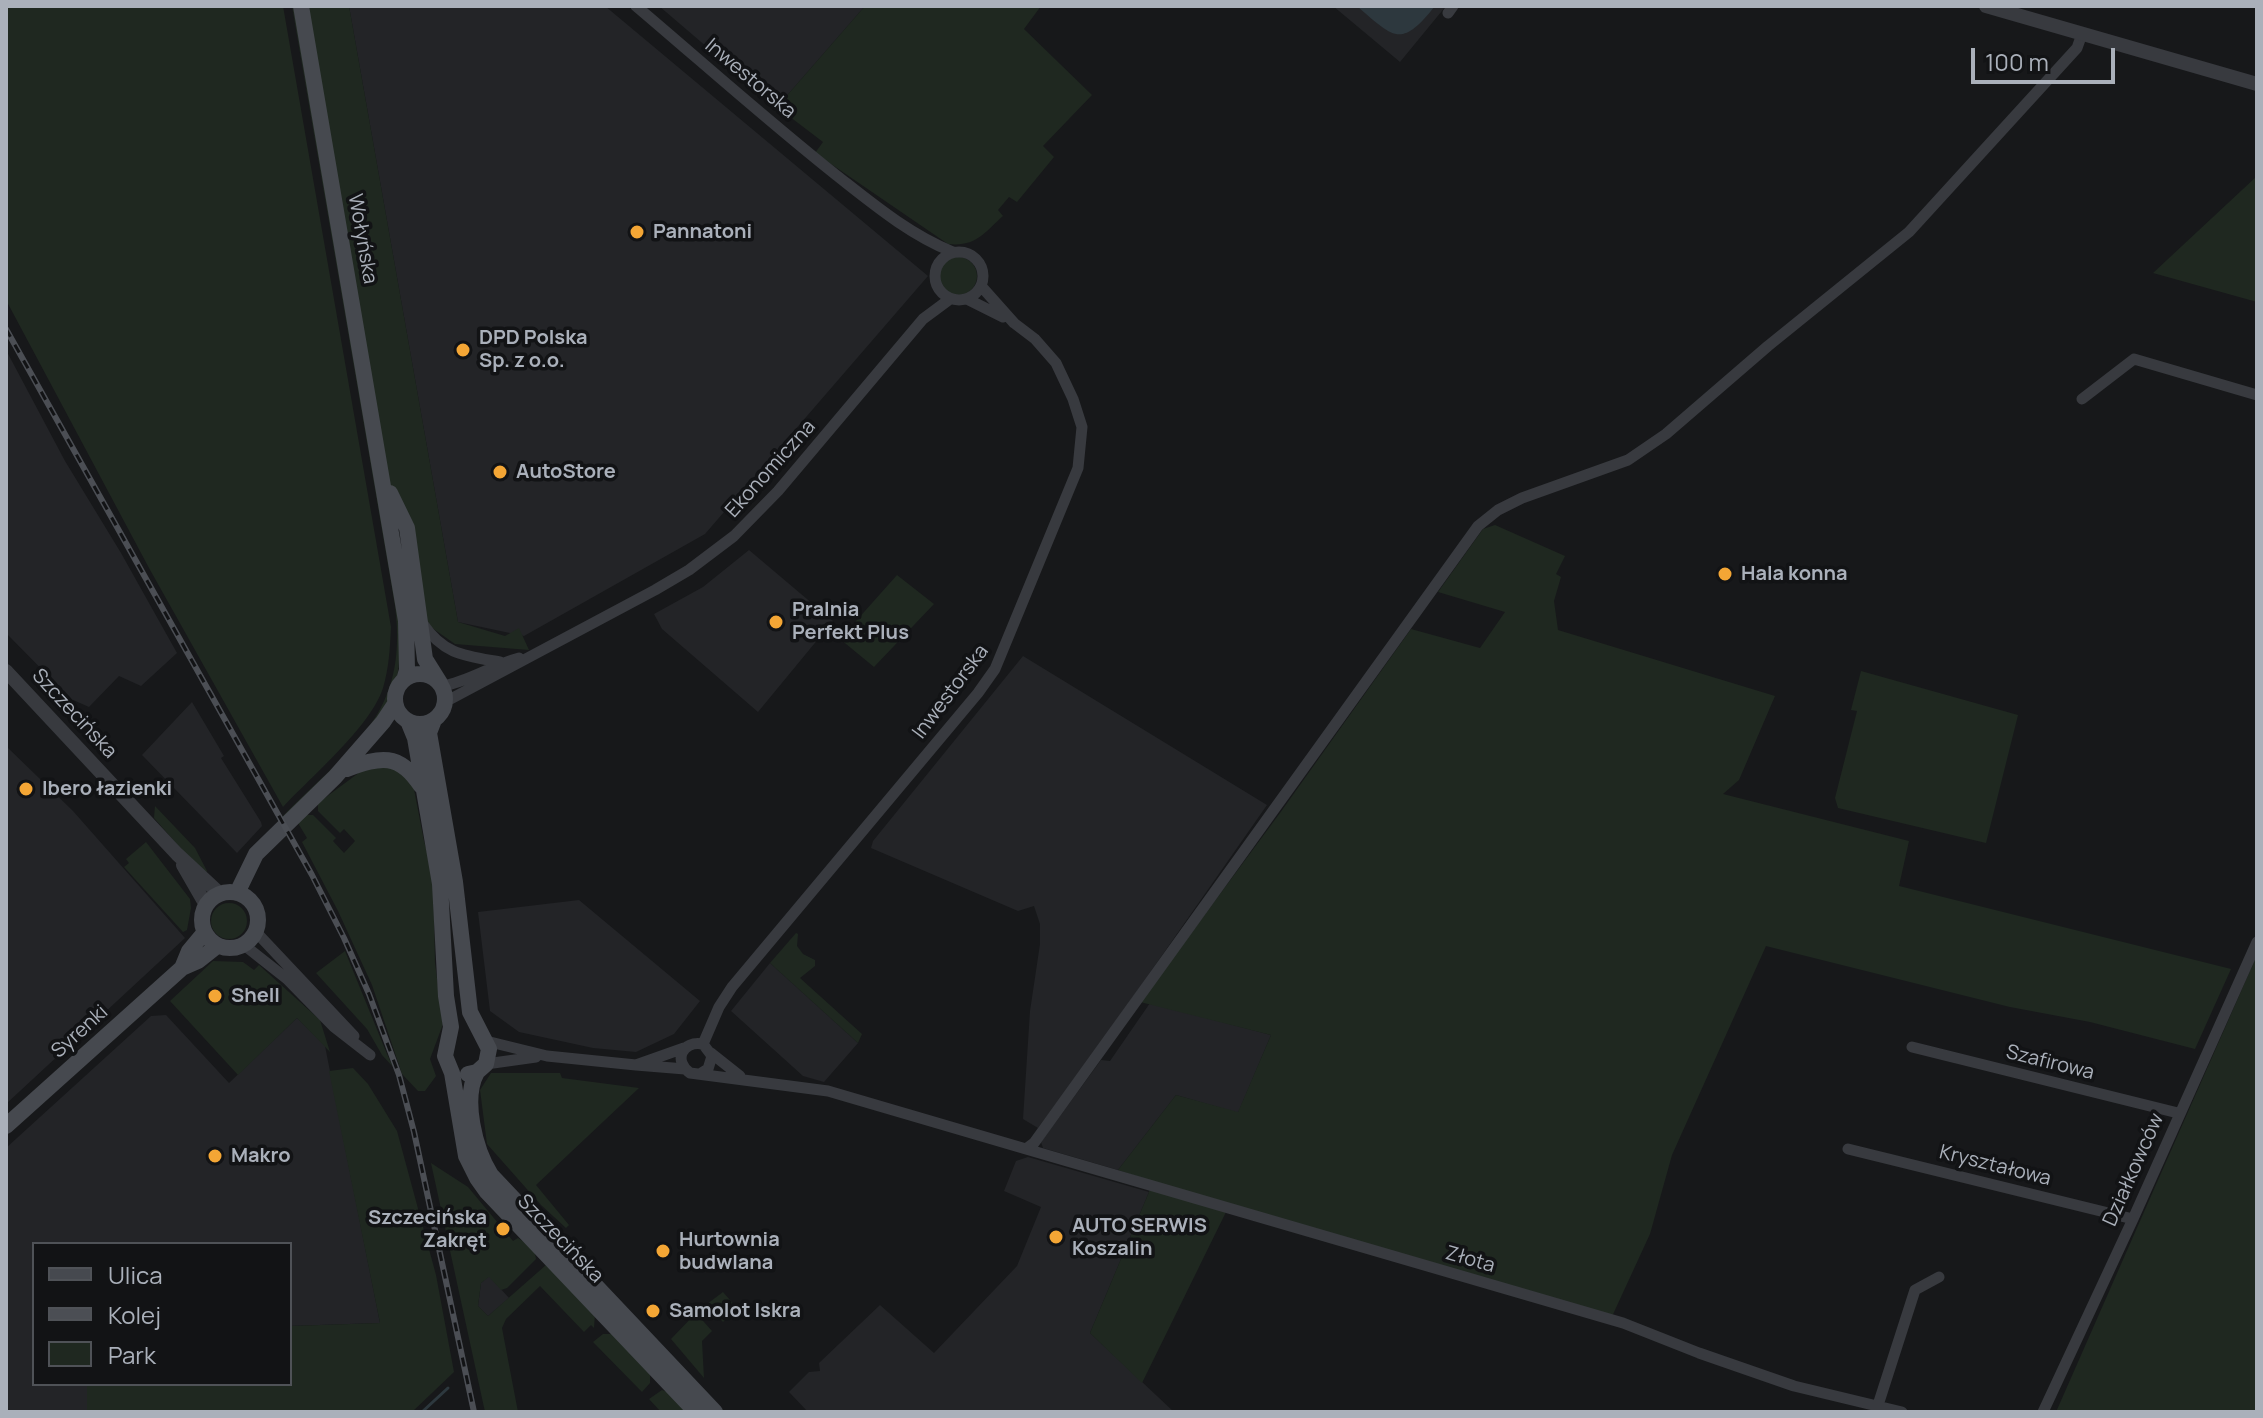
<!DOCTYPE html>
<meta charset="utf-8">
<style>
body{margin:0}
#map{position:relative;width:2263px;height:1418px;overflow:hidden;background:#17181a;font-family:Manrope,sans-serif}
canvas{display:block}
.frame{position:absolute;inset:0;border:8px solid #aab0ba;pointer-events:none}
.legend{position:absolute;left:32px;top:1242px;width:260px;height:144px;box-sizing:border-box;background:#121315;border:2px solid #4f5257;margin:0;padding:10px 14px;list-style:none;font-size:24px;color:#aab0ba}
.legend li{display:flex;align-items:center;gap:16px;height:40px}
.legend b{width:40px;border:2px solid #4f5257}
.scale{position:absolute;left:1971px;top:48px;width:144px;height:36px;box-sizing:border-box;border:4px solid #aab0ba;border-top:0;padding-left:10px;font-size:24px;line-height:28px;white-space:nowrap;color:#aab0ba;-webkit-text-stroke:6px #121315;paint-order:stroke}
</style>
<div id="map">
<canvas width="2263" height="1418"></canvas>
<div class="frame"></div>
<ul class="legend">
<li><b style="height:10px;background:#46494f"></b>Ulica</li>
<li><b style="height:10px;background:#4b4e54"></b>Kolej</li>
<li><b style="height:22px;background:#1f2820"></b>Park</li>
</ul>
<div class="scale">100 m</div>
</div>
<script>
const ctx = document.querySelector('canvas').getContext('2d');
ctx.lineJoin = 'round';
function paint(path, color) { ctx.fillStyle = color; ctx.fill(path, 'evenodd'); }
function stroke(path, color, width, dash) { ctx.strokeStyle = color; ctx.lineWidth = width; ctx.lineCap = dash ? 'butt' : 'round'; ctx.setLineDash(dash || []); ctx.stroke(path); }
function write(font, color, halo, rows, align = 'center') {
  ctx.font = font + ' Manrope,sans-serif'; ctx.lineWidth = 7; ctx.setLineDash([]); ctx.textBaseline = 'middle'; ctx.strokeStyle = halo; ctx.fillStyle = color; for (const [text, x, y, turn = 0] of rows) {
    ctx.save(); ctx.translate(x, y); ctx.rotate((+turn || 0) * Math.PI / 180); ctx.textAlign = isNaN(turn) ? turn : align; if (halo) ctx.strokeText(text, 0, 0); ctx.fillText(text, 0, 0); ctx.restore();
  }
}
paint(new Path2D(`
 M349,6h256l323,270 -223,258 -181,102 -66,-14z
 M659,6h206l-88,101z
 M1333,6h113l-46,56z
 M6,350l59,111 56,92 56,100 -36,33 -22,-10 -30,31 -18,-8 -65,-66z
 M749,550l84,71 -75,91 -96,-83 -8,-15 49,-27z
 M1023,656l244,149 -183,262 -46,61 -15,-9 7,-108 10,-67v-20l-6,-18 -16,5 -147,-63 2,-7z
 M192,702l32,54 -3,2 40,64 1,4 -25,27 -95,-98z
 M6,746l67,65 112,127 -179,166z
 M579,900l121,101 -26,33 -38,18 -43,-4 -74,-16 -29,-21 -12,-99z
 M770,963l88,80 -34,39 -21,-6 -72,-65z
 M1150,1003l121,32 -33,78 -62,-18 -58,75 -75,-22 -2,-6 60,-82 9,1z
 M166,1015l63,68 68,-65 28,28 55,277 -90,3v-82h-256v140h53v28h-81v-264l145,-132z
 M1028,1157l121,35 -59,141 84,79h-366l-19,-20 20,-20 11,-1 -1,-8 61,-58 54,48 83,-87 24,-59 -37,-16 12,-30z
 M489,1276l20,22 -21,18 -10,-10 3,-23z`), '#232427');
paint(new Path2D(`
 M6,6h277l108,621c-1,21 -2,41 -8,61 -12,38 -72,89 -100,119l-134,-239 -143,-268z
 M292,6h4l104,600c-1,50 5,73 -23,118l-93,97 -2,-4c69,-70 127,-102 113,-211z
 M308,6h41l109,616 47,14 14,-8 10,22 -74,-6 -27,-19 -40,-144z
 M865,6h176l-17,23 68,66 -49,51 11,11 -37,45 -8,-5 -11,13 5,6c-19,17 -27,31 -55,28l-133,-91 8,-11 -46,-35z
 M2257,176v126l-104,-29z
 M939 276a19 19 0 1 1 38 0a19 19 0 1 1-38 0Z
 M1495,525l70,31 -9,18 5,3 -7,24 4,29 217,66 -36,84 -16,14 186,47 -10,45 332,83 -36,80 -105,-27 -80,-15 -244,-61 -94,209 -22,79 -41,89 -382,-113 -85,173 -52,-50 59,-141 2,-11 -33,-11 58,-75 62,17 33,-77 -131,-33 140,-189 131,-184 69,19 25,-36 -67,-20 45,-63z
 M897,575l37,29 -60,63 -34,-28z
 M1861,671l157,44 -32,128 -148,-35 -3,-10 22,-87 -6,-1z
 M389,764l23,15 12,62 9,32 2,90 8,61 -13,35 6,17 -11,15h-7l-16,-17 -30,-89 -34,-74 -36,-69 5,-4 -9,-15 7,-8h8l23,23 -3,3 11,12 11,-12 -11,-12 -4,4 -22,-22v-8l46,-34z
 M155,806l40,42 12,23 -2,5 -51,-58z
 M146,842l44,57 1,9 -4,22 -4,2 -59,-65 5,-4 -3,-4z
 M211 921a18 18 0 1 1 36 0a18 18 0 1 1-36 0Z
 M796,933l2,1 -1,12 6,8 12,6v6l-15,12 62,56 -4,9 -88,-80z
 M345,951l42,103 6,13 -11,-12 -15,-26 -51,-56z
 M2257,955v457h-201z
 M213,961l30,1 11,8 5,-5 61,55 10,32 -33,-34 -59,57 -68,-74z
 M353,1068l15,16 29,47 39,144 18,97 -42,40h-325v-28h203v-58l90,-3 -51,-252z
 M491,1073h69l2,5 77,10 -103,97 33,40 -3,3 -25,-23 -54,-61 -7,-54z
 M431,1163l37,24 45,54 5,-3 16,11 2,10 -29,29 -6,2 -12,-13 -8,6 -3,23 10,10 58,-51 49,49 -1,14 -3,-3 -7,7 -44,-46 -34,33 -4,9 16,84h-33z
 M723,1292l14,16 -14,14 -16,-18z
 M696,1313l16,18 -10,10 2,37 -33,-39z
 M603,1334h11l36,37v12l-8,9 -49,-50z
 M662,1390l8,3 18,19h-27l-12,-13z`), '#1f2820');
paint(new Path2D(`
 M1357,6h78c-34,43 -41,32 -78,0z`), '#2d383e');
stroke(new Path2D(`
 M422,1412l26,-24`), '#2d383e', 3);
stroke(new Path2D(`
 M636,6c66,56 132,115 200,169 37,29 74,60 117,77
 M1448,13l5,-7
 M935 276a24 24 0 1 1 48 0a24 24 0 1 1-48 0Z
 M967,299l36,18
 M2082,399l52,-40 123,36
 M423,624c21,31 43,32 77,38
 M442,686c26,-4 50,-21 77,-28
 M445,702l210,-112 34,-20 45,-34 44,-45 145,-172 27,-20
 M256,932l98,104
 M244,945l43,34 47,48 36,28
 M486,1041l61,15 89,9
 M703,1044l16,-37 13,-20 246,-294 17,-24 83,-201 4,-41 -9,-28 -17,-36 -21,-24 -21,-16 -33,-37
 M1912,1047l266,66
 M684,1048l-48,17 49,4
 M711,1053l29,23
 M486,1064l50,-7
 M700,1074l8,-5 4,-13 -9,-12c-21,-4 -30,17 -13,29l138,18 198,58 8,-6 444,-617 20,-16 24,-12 106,-38 38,-26 102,-88 141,-114 168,-184 5,-14
 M1026,1149l597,174 76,30 95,33 108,26
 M1848,1149l285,70
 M1878,1405l37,-115 24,-13
 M2043,1412l90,-193 124,-277`), '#383a3f', 11);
stroke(new Path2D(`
 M1986,6l271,78
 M6,671l171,183 43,40
 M183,865l23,40`), '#383a3f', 14);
stroke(new Path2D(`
 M301,6l105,615 1,49 -3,10
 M390,493l17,35 18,131 15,24
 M395 699a25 25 0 1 1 50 0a25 25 0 1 1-50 0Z
 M434,720l-5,13 26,149 15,130 19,37 -3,15 -9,8 -9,2
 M408,721l7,17 25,146 6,112 5,31 -6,29 7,17 14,83 11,22 10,14 209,220
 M347,769c33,-12 52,-17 74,17
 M202 920a28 28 0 1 1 56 0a28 28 0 1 1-56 0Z
 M237,893l19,-39 79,-77 48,-55 12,-18
 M182,968l7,-17 15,-18
 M477,1072c-15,27 -2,78 14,103l224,237
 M6,1126l176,-158 16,-7 19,-15`), '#46494f', 16);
const rail = new Path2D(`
 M6,329l306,546 32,63 25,56 30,81 15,57 60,280`);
stroke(rail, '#4b4e54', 6);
stroke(rail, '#121315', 3, [9]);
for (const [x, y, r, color] of [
 [637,232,8,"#f4a635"],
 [463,350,8,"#f4a635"],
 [500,472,8,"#f4a635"],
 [1725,574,8,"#f4a635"],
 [776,622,8,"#f4a635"],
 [26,789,8,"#f4a635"],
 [215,996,8,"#f4a635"],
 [215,1156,8,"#f4a635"],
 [503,1229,8,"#f4a635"],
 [1056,1237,8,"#f4a635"],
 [663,1251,8,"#f4a635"],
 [653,1311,8,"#f4a635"]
]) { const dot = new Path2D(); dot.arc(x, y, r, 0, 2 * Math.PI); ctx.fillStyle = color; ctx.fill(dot); stroke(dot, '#121315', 3); }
write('20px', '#aab0ba', '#121315', [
 ["Inwestorska",750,79,40],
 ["Wołyńska",362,239,80],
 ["Ekonomiczna",771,469,-48],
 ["Inwestorska",951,692,-53],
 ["Szczecińska",74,714,47],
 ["Syrenki",80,1032,-42],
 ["Szafirowa",2050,1063,14],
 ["Kryształowa",1995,1166,14],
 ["Działkowców",2134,1170,-66],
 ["Szczecińska",560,1239,46],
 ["Złota",1470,1260,16]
]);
write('bold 20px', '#aab0ba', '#121315', [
 ["Pannatoni",653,232],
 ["DPD Polska",479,338],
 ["Sp. z o.o.",479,361],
 ["AutoStore",516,472],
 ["Hala konna",1741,574],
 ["Pralnia",792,610],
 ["Perfekt Plus",792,633],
 ["Ibero łazienki",42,789],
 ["Shell",231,996],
 ["Makro",231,1156],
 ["Szczecińska",487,1218,"right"],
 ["Zakręt",487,1241,"right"],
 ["AUTO SERWIS",1072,1226],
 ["Koszalin",1072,1249],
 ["Hurtownia",679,1240],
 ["budwlana",679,1263],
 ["Samolot Iskra",669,1311]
], 'left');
</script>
